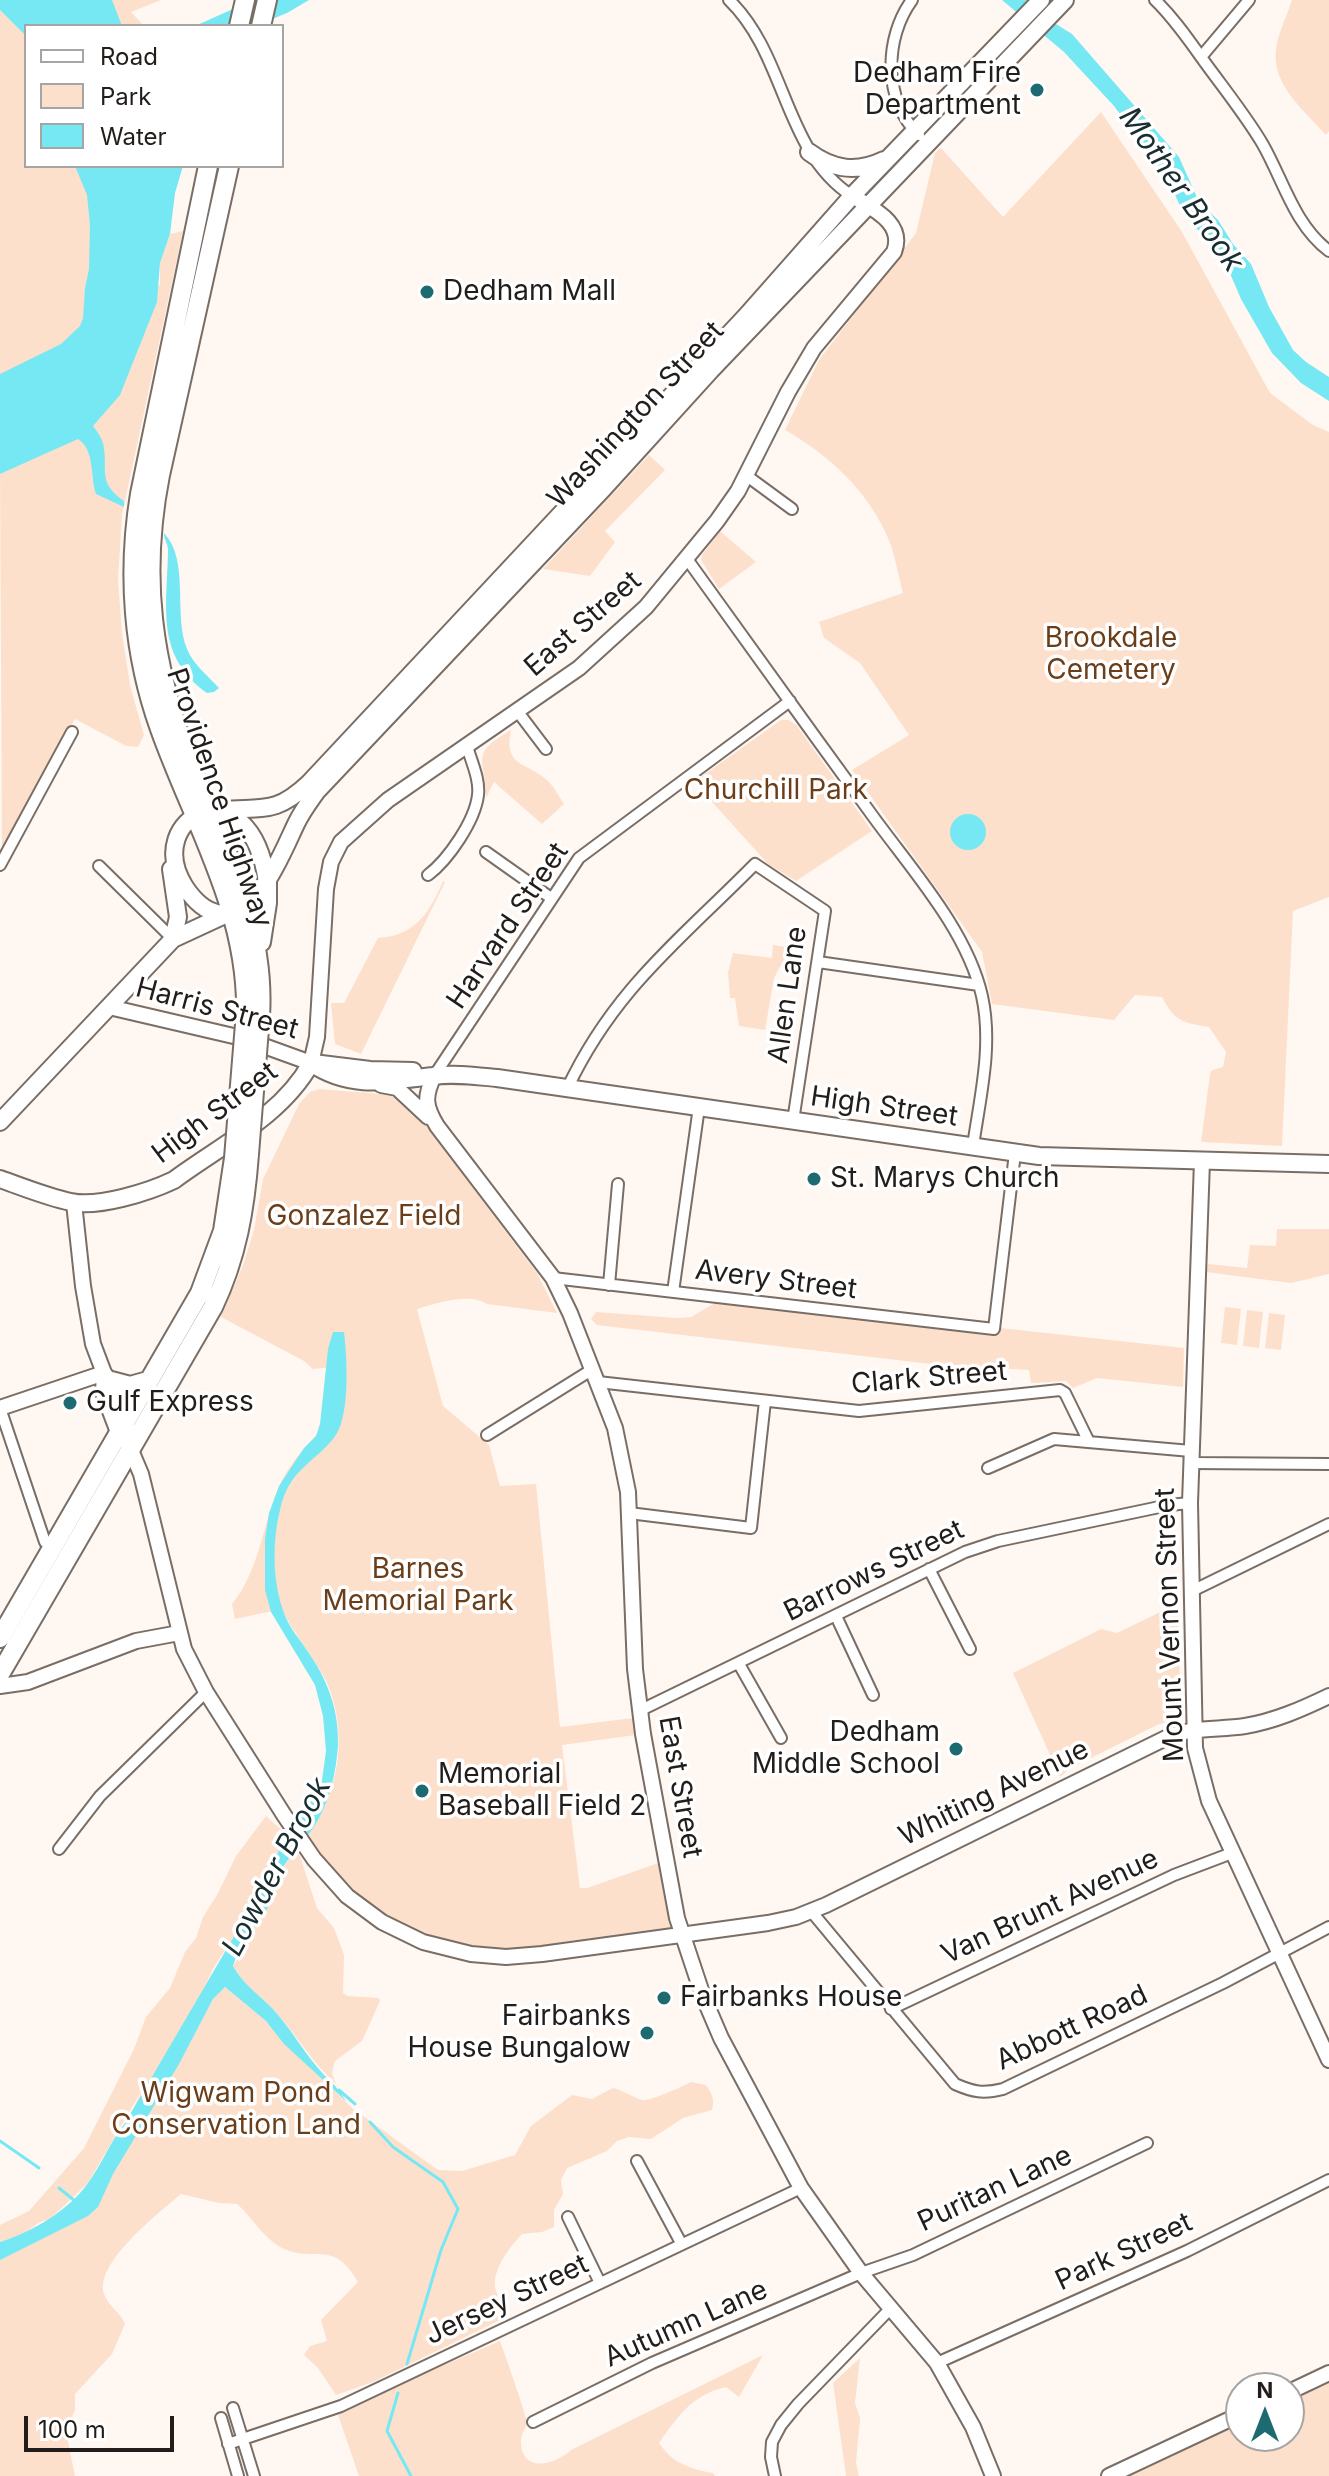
<!DOCTYPE html>
<style>
body{margin:0}
#map{position:relative;width:1329px;height:2476px;overflow:hidden;background:#fff7f2;font-family:Inter,sans-serif}
canvas{display:block}
.legend{position:absolute;left:24px;top:24px;width:260px;height:144px;box-sizing:border-box;background:#fff;border:2px solid #a7a5a3;margin:0;padding:10px 14px;list-style:none;font-size:24px;color:#221d1a}
.legend li{display:flex;align-items:center;gap:16px;height:40px}
.legend b{width:40px;border:2px solid #a7a5a3}
.north{position:absolute;left:1225px;top:2372px;width:80px;height:80px;box-sizing:border-box;background:#fff;border:2px solid #a7a5a3;border-radius:50%;rotate:0deg;font-size:22px;font-weight:700;line-height:32px;text-align:center;color:#221d1a}
.north::after{content:'';display:block;margin:auto;width:28px;height:36px;background:#1e6a71;clip-path:polygon(50% 0,100% 100%,50% 72%,0 100%)}
.scale{position:absolute;left:24px;top:2416px;width:150px;height:36px;box-sizing:border-box;border:4px solid #221d1a;border-top:0;padding-left:10px;font-size:24px;line-height:28px;white-space:nowrap;color:#221d1a;-webkit-text-stroke:6px #fff;paint-order:stroke}
</style>
<div id="map">
<canvas width="1329" height="2476"></canvas>
<ul class="legend">
<li><b style="height:10px;background:#fff"></b>Road</li>
<li><b style="height:22px;background:#fce0cc"></b>Park</li>
<li><b style="height:22px;background:#76e8f3"></b>Water</li>
</ul>
<div class="north">N</div>
<div class="scale">100 m</div>
</div>
<script>
const ctx = document.querySelector('canvas').getContext('2d');
ctx.lineJoin = 'round';
function paint(path, color) { ctx.fillStyle = color; ctx.fill(path, 'evenodd'); }
function stroke(path, color, width, dash) { ctx.strokeStyle = color; ctx.lineWidth = width; ctx.lineCap = dash ? 'butt' : 'round'; ctx.setLineDash(dash || []); ctx.stroke(path); }
function write(font, color, halo, rows, align = 'center') {
  ctx.font = font + ' Inter,sans-serif'; ctx.lineWidth = 7; ctx.setLineDash([]); ctx.textBaseline = 'middle'; ctx.strokeStyle = halo; ctx.fillStyle = color; for (const [text, x, y, turn = 0] of rows) {
    ctx.save(); ctx.translate(x, y); ctx.rotate((+turn || 0) * Math.PI / 180); ctx.textAlign = isNaN(turn) ? turn : align; if (halo) ctx.strokeText(text, 0, 0); ctx.fillText(text, 0, 0); ctx.restore();
  }
}
paint(new Path2D(`
 M106,0h55l-30,12 13,14h-22z
 M1292,0h37v131l-3,4c-21,-24 -55,-50 -50,-86 2,-16 11,-33 16,-49z
 M0,10l26,26v130h96v125l-122,127z
 M1101,112l81,120 88,161 43,32 16,7v465l-36,14 -11,235 -81,-4 9,-68 2,-4 11,-3 3,-15 -17,-25c-26,-4 -35,-6 -47,-30l-27,-2 -21,25 -122,-16 -10,-52 -130,-182 57,-35 -49,-72 -36,-25 -5,-16 84,-29c-5,-18 -8,-39 -15,-55 -20,-47 -59,-83 -103,-108l34,-70 97,-127 19,-80 6,-5 62,69z
 M183,231l-61,284 -4,65 4,53 8,52 14,50 -6,12 -12,-1 -51,-27 -73,132 -2,-384 160,-183v-21l10,-29z
 M649,455l16,15 -60,61 10,11 -25,34 -47,-7z
 M720,531l36,31 -37,27 -18,-29 1,-5z
 M781,720h8l8,6 75,105 -76,50 -28,-17 -74,-82z
 M511,730c-8,39 17,31 38,52 6,6 10,15 15,22l-22,20 -48,-42 -8,16c0,-41 -18,-43 25,-68z
 M443,881l2,1 -84,172 -26,-10 -4,-41h13l34,-65c37,-2 52,-26 65,-57z
 M773,945l13,2 1,14 -5,2 -8,15 -9,52 -26,-4 -4,-28h-5l-2,-26 5,-19 39,5z
 M319,1089l62,5 21,5 21,23 114,151 20,40 -70,-9c-17,-12 -51,-1 -70,5l26,97 46,39 11,41 36,-2 24,243 81,-10 2,17 -81,11 18,143h7l80,-28 15,76 -194,20 -106,-34 -80,-81c9,-16 19,-32 27,-49 15,-32 12,-84 -5,-115 -13,-24 -31,-44 -42,-68l-47,10 -3,-15c27,-33 30,-76 46,-115 13,-31 39,-54 61,-77l3,-46 -29,3 -9,-8 -83,-44 22,-52 11,-35 9,-51 36,-75 11,-12z
 M1277,1229h52v45l-38,9 -85,-11 2,-8 39,4 3,-23 26,1z
 M717,1302l268,32 12,-1 3,-5 184,20 -1,39 -86,-9 -24,10 -7,-7 -35,2 -2,-13 -98,-6 -334,-39 -6,-6 5,-7 81,6 14,-1z
 M1225,1307l16,2 -4,36 -16,-2z
 M1247,1310l16,2 -4,36 -16,-2z
 M1269,1313l16,2 -4,35 -16,-2z
 M1177,1604l4,103 -5,12 -19,6 -88,44 -9,8 -47,-104 88,-44 16,4z
 M266,1816l19,17 -11,29 -28,43 -13,33 -19,29 -17,35 -6,38 22,-41 12,-12 41,34 86,87 86,62 24,1 53,-16 16,-29 41,-31 20,4 21,-11c10,2 20,10 30,12 8,1 40,-14 48,-18l15,3c6,9 9,14 6,25l-29,8 -32,21 -22,-2 -12,4 -10,10 -40,17 -6,12 2,14 -9,16v17l-12,5 -20,2c-12,13 -29,34 -27,53 1,6 5,13 7,19l-4,9 2,5 -127,62 -37,13 -18,-27 -14,-13 6,-9 17,-5 -6,-21 37,-38c-25,-44 -42,-18 -76,-34 -19,-10 -30,-31 -45,-44l-18,-1 -38,-9c-21,18 -87,69 -77,100 4,12 17,19 21,30l-13,30 -37,40v16l-9,21 9,45h-75v-230l77,-31 36,-63 29,-62 -54,93 -38,36 -10,3 -18,13 -22,7v-17l29,-14 55,-63 50,-99 12,-32 24,-29 15,-36 11,-14 7,-21 14,-22 19,-39z
 M297,1847l20,61 17,20 10,27 -1,38 5,3 31,2 1,3 -18,40 -27,20 -3,12 4,11c-25,-22 -41,-52 -64,-76 -14,-14 -29,-24 -39,-42l41,-72 7,-23z
 M500,2341c9,25 18,51 26,77 3,9 -5,13 -5,23 0,33 34,24 50,9l192,-95 -24,42 -13,-10c-34,8 -47,28 -67,56 13,20 31,26 54,30l2,3h-356l-21,-61 53,-27z
 M860,2358l-5,45 5,15 -4,45 3,13h-13l-13,-93z
 M1329,2379v97h-207l119,-56v16h48v-38z`), '#fce0cc');
paint(new Path2D(`
 M0,0h112l10,26h-96v10l-26,-26z
 M253,0h56l-22,13 -32,13h-60z
 M1002,0h31l23,24 16,10 107,123 20,45 19,18 15,24 18,20 18,43 24,43 13,12 23,15v24l-28,-18 -29,-30 -31,-54 -12,-28 -21,-31 -23,-23 -17,-38 -54,-73 -50,-54z
 M75,166h108l-8,27 -5,41 -10,29 -3,39 -37,93 -27,31c4,5 8,11 10,17 6,26 -7,39 21,58v6l-28,-13c-6,-18 -1,-44 -18,-55l-78,35v-100l61,-30 19,-18 3,-8 2,-30 4,-19 1,-44 -3,-30z
 M164,533c26,27 9,82 23,116 6,15 21,27 32,39l-5,4 -7,1c-52,-37 -40,-86 -39,-142 0,-8 -4,-10 -4,-18z
 M950 832a18 18 0 1 1 36 0a18 18 0 1 1-36 0Z
 M333,1332h11c3,26 7,87 -11,107 -23,27 -44,31 -53,71 -9,36 -8,87 12,119 4,7 10,13 14,20 21,29 33,60 32,96 -2,29 -9,61 -27,86 -9,13 -21,24 -29,38 -6,13 -8,27 -15,40 -11,18 -28,36 -34,57 10,18 25,28 39,42 17,18 29,40 46,60 11,13 18,16 28,33l-62,-57 -18,-23 -41,-34 -12,12 -34,65 -66,110 -15,33 -10,9 -88,44v-18c32,-10 68,-31 88,-59 14,-19 22,-41 37,-60l108,-185 13,-33 28,-42 11,-30 25,-30 12,-23 4,-29 -3,-35 -8,-31 -44,-73 -6,-22v-51l4,-26 10,-27 25,-38 12,-12 4,-12 8,-75z`), '#76e8f3');
stroke(new Path2D(`
 M339,2090l16,14
 M370,2122l23,25 50,35 15,27 -17,41 -34,114
 M0,2141l39,27
 M59,2188l16,13
 M398,2393l-11,38 24,45`), '#76e8f3', 3);
const street = new Path2D(`
 M729,0c58,56 54,151 123,196
 M912,0c-28,38 -29,101 7,135
 M1155,0c22,21 39,48 57,72 17,23 35,46 50,71 21,36 32,82 67,108
 M1201,57l48,-57
 M747,476l45,33
 M687,559c62,86 123,171 185,256 39,54 95,115 110,181 11,50 -2,101 -9,150
 M518,712l28,37
 M486,852l65,46
 M0,865l72,-133
 M99,866l74,73
 M428,875c20,-15 47,-54 50,-80 2,-16 -7,-34 -11,-49
 M818,962l161,23
 M434,1076l145,-218 211,-157
 M567,1089c47,-100 113,-149 188,-225l70,47 -32,210
 M553,1278l441,51 21,-176
 M609,1285l9,-101
 M673,1292l26,-185
 M598,1382l261,29 201,-21 5,3 24,49
 M0,1408l45,134
 M487,1435l106,-66
 M1191,1463l138,1
 M988,1468l66,-29 137,12
 M629,1513l122,15 14,-127
 M929,1569l41,80
 M1190,1592l139,-68
 M836,1616l37,79
 M739,1664l42,74
 M639,1711l326,-159 33,-11 171,-36 21,-2
 M59,1849l41,-53 106,-104
 M811,1911l144,173c18,8 28,10 48,5l220,-106 106,-56
 M891,2009l283,-134 58,-22
 M637,2161l44,82
 M568,2217l32,66
 M937,2363l250,-112 142,-71
 M233,2408l21,68
 M221,2418l17,58
 M533,2422l119,-59 209,-90 52,-18 234,-112
 M228,2444l113,-38 460,-218
 M775,2476l-4,-19 1,-15 9,-17 17,-21 93,-96`);
const secondary = new Path2D(`
 M109,1007l133,31 69,25 6,-26 9,-148 5,-27 10,-20 47,-42 191,-132 67,-61 71,-86 21,-30 50,-99 26,-44 80,-96c10,-26 -15,-40 -35,-52
 M434,1076c-10,21 -9,30 3,50l116,152 17,35 45,115 13,64 7,177 8,65 34,184 26,78 18,42 80,150 60,85 76,90 36,64 20,49
 M381,1085l16,3 31,29
 M1202,1161l-12,342 5,245 14,53 120,259
 M74,1203l9,83 10,58 11,29 13,17 9,28 4,30 11,26 43,175 22,43 78,123 30,44 33,37 35,26 41,20 48,12 35,3 36,-3 226,-31 28,-6 30,-12 342,-168c25,-10 51,-7 77,-11 30,-5 57,-17 84,-30
 M104,1373l-1,20 18,47
 M0,1408l104,-35
 M0,1686l28,-4 108,-41 43,-8
 M1289,2392l40,-19
 M1109,2476l132,-62`);
const primary = new Path2D(`
 M809,152c24,18 48,21 75,8
 M223,810c41,-3 53,4 86,-27l437,-467 106,-120 189,-196
 M171,869l7,48 -5,22
 M267,882c-17,-120 -127,-66 -82,5 8,12 18,23 32,26 41,8 66,-63 80,-91 6,-12 13,-21 20,-31l285,-301 109,-120 354,-370
 M311,1063c39,27 78,18 122,13 21,-3 43,0 64,2l542,78 290,8
 M313,1063l57,7 43,1
 M0,1122l173,-183 54,-25
 M0,1179c23,8 47,18 71,23 27,6 78,-10 103,-22 47,-35 108,-64 137,-117`);
const highway = new Path2D(`
 M239,26l6,-26
 M261,26l6,-26
 M208,166l-68,328c-13,79 -7,160 20,235 33,93 88,181 86,283
 M229,166l-69,309c-20,102 -8,189 29,286 33,84 77,162 71,255
 M261,942l6,-39v-21
 M111,1381l19,5 18,-5
 M0,1638l200,-345 23,-62 11,-73
 M0,1674l213,-367c24,-50 32,-99 36,-153`);
stroke(street, '#796e66', 14);
stroke(secondary, '#796e66', 18);
stroke(primary, '#796e66', 20);
stroke(highway, '#796e66', 22);
stroke(street, '#fff', 10);
stroke(secondary, '#fff', 14);
stroke(primary, '#fff', 16);
stroke(highway, '#fff', 18);
const highwayBridge = new Path2D(`
 M249,1154l11,-138
 M234,1158l12,-146`);
stroke(highwayBridge, '#796e66', 22, []);
stroke(highwayBridge, '#fff', 18);
for (const [x, y, r, color] of [
 [1037,90,8,"#1e6a71"],
 [427,292,8,"#1e6a71"],
 [814,1179,8,"#1e6a71"],
 [70,1403,8,"#1e6a71"],
 [956,1749,8,"#1e6a71"],
 [422,1791,8,"#1e6a71"],
 [664,1998,8,"#1e6a71"],
 [647,2033,8,"#1e6a71"]
]) { const dot = new Path2D(); dot.arc(x, y, r, 0, 2 * Math.PI); ctx.fillStyle = color; ctx.fill(dot); stroke(dot, '#fff', 3); }
write('28px', '#221d1a', '#fff', [
 ["Dedham Fire",1021,74,"right"],
 ["Department",1021,106,"right"],
 ["Dedham Mall",443,292],
 ["St. Marys Church",830,1179],
 ["Gulf Express",86,1403],
 ["Dedham",940,1733,"right"],
 ["Middle School",940,1765,"right"],
 ["Memorial",438,1775],
 ["Baseball Field 2",438,1807],
 ["Fairbanks House",680,1998],
 ["Fairbanks",631,2017,"right"],
 ["House Bungalow",631,2049,"right"]
], 'left');
write('28px', '#221d1a', '#fff', [
 ["Washington Street",636,415,-47],
 ["East Street",583,624,-41],
 ["Providence Highway",219,798,71],
 ["Harvard Street",508,926,-56],
 ["Allen Lane",788,995,-82],
 ["Harris Street",217,1009,15],
 ["High Street",884,1107,8],
 ["High Street",215,1113,-37],
 ["Avery Street",776,1280,7],
 ["Clark Street",929,1378,-5],
 ["Barrows Street",874,1571,-26],
 ["Mount Vernon Street",1170,1625,-92],
 ["East Street",680,1787,80],
 ["Whiting Avenue",994,1793,-26],
 ["Van Brunt Avenue",1050,1907,-25],
 ["Abbott Road",1072,2028,-25],
 ["Puritan Lane",995,2189,-25],
 ["Park Street",1124,2252,-25],
 ["Jersey Street",507,2300,-25],
 ["Autumn Lane",686,2324,-24]
]);
write('28px', '#6b3e19', '#fff', [
 ["Brookdale",1111,639],
 ["Cemetery",1111,671],
 ["Churchill Park",776,791],
 ["Gonzalez Field",364,1217],
 ["Barnes",418,1570],
 ["Memorial Park",418,1602],
 ["Wigwam Pond",236,2094],
 ["Conservation Land",236,2126]
]);
write('italic 30px', '#192e30', '#fff', [
 ["Mother Brook",1181,190,55],
 ["Lowder Brook",277,1867,-62]
]);
</script>
